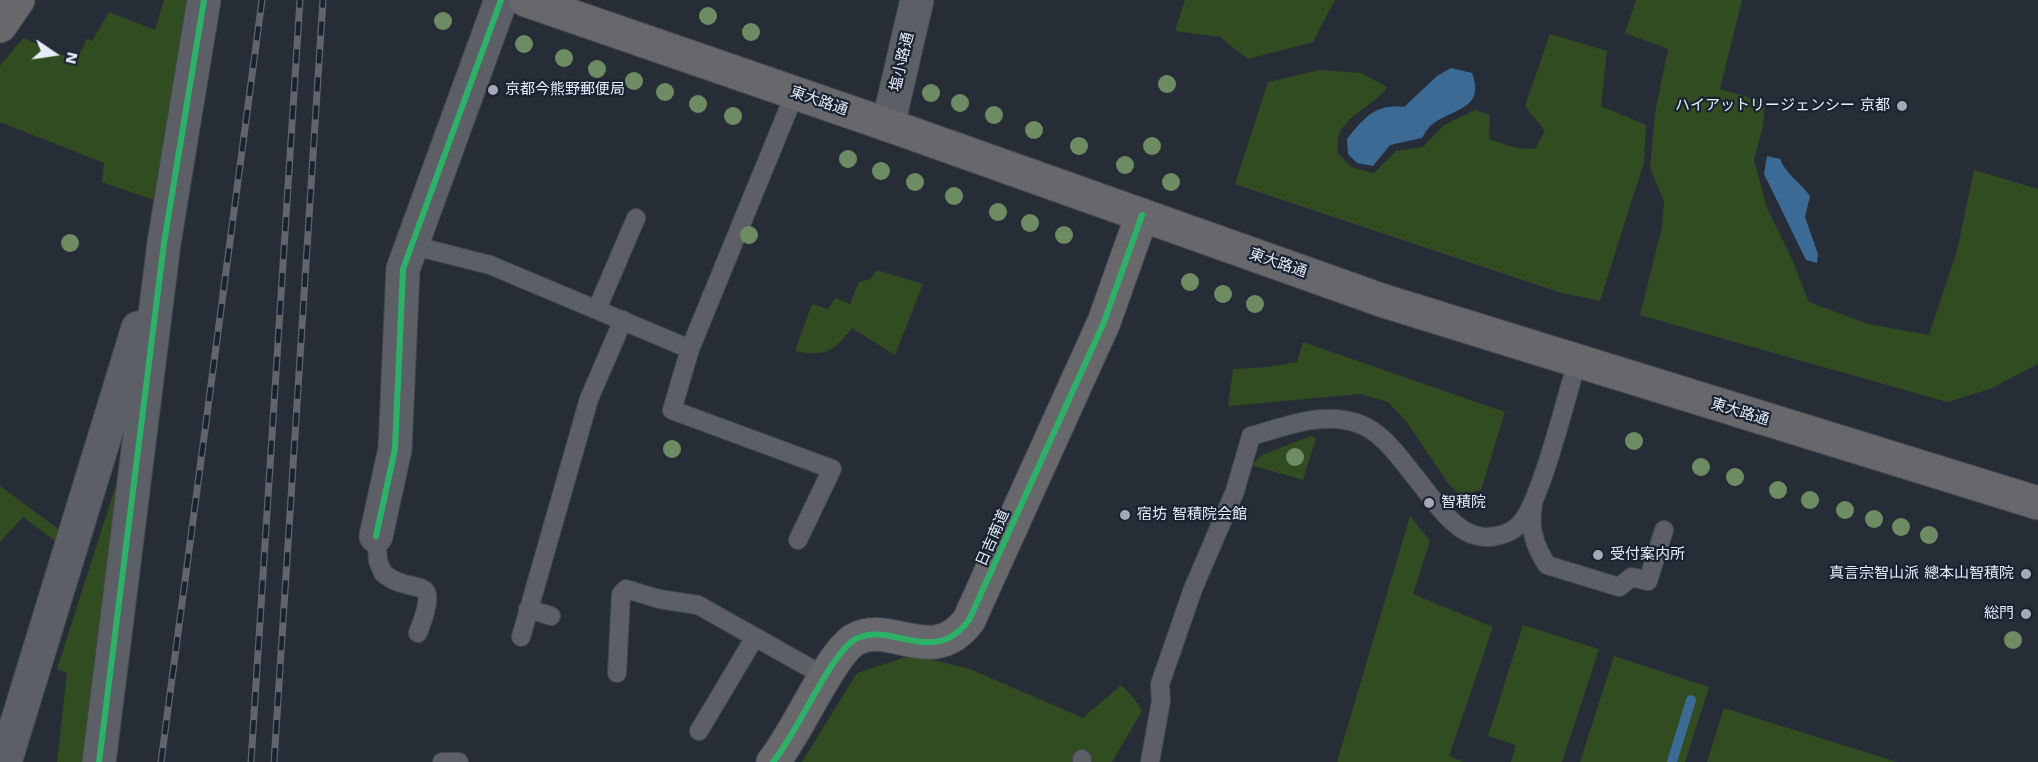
<!DOCTYPE html>
<meta charset="utf-8">
<style>
body{margin:0}
#map{position:relative;width:2038px;height:762px;overflow:hidden;background:#272d36;font-family:"Work Sans",sans-serif}
canvas{display:block}
.north{position:absolute;left:24px;top:24px;width:60px;height:60px;-webkit-text-stroke:4px #182231;paint-order:stroke;rotate:103deg;font-size:16px;font-weight:700;line-height:24px;text-align:center;color:#e7eef9}
.north::after{content:'';display:block;margin:auto;width:21px;height:27px;background:#e7eef9;clip-path:polygon(50% 0,100% 100%,50% 72%,0 100%)}
</style>
<div id="map">
<canvas width="2038" height="762"></canvas>
<div class="north">N</div>
</div>
<script>
const ctx = document.querySelector('canvas').getContext('2d');
ctx.lineJoin = 'round';
function paint(path, color) { ctx.fillStyle = color; ctx.fill(path, 'evenodd'); }
function stroke(path, color, width, dash) { ctx.strokeStyle = color; ctx.lineWidth = width; ctx.lineCap = dash ? 'butt' : 'round'; ctx.setLineDash(dash || []); ctx.stroke(path); }
function write(font, color, halo, rows, align = 'center') {
  ctx.font = font + ' "Work Sans","Noto Sans JP",sans-serif'; ctx.lineWidth = 4.5; ctx.setLineDash([]); ctx.textBaseline = 'middle'; ctx.strokeStyle = halo; ctx.fillStyle = color; for (const [text, x, y, turn = 0] of rows) {
    ctx.save(); ctx.translate(x, y); ctx.rotate((+turn || 0) * Math.PI / 180); ctx.textAlign = isNaN(turn) ? turn : align; if (halo) ctx.strokeText(text, 0, 0); ctx.fillText(text, 0, 0); ctx.restore();
  }
}
paint(new Path2D(`
 M164,0h27l-37,200 -52,-18 2,-19 -104,-41v-56l23,-28 53,23 11,-22 5,2 17,-29 46,18z
 M1185,0h150l-22,42 -65,17 -28,-22 -45,-6z
 M1636,0h106l-22,89 45,13 -2,24 -9,34 13,48 24,49 18,45 59,22 61,11 28,-84 17,-81 64,19v175l-48,25 -43,13 -307,-87 22,-88 2,-26 -14,-33 5,-55 13,-64 -43,-16z
 M1550,34l57,17 -6,55 45,19 -2,37 -44,139 -38,-8 -327,-109 33,-102 52,-12 41,3 26,14c-12,18 -39,27 -48,47 -2,5 -1,14 -1,19l13,14 23,6 22,-22 27,-4 21,-22 31,-15 15,5 -1,24 27,9 19,1 10,-18 -20,-25z
 M877,270l46,14 -28,71 -43,-27c-19,24 -26,29 -57,23l17,-47 16,5 7,-11 15,6 9,-22 11,-3z
 M1303,342l202,70 -24,78 -21,5 -12,-12 -42,-62 -18,-19 -27,-8 -133,12 5,-37 35,-2 29,-5z
 M1311,436l5,2 -13,42 -52,-15 11,-10z
 M124,472l-3,32 -39,258h-25l10,-89 -10,-4 60,-187z
 M0,486l61,45 -6,10 -32,-24 -23,25z
 M1410,516l20,25 -17,53 80,33 -44,129 15,6h-127z
 M1523,625l76,24 -37,113h-51l5,-17 -28,-9z
 M913,655l57,14 113,49 38,-33 13,13 8,13 -30,51h-310l55,-89z
 M1614,656l95,31 -24,75h-105z
 M1724,708l173,54h-190z`), '#314c21');
paint(new Path2D(`
 M1451,68l21,5c13,36 -17,35 -38,50 -6,4 -9,10 -12,15l-32,7 -17,21 -16,-3 -9,-9 -1,-15c18,-22 28,-35 57,-32l33,-31z
 M1767,156l13,3c5,14 21,24 30,37l-5,21 13,37 -1,9 -11,-3 -42,-86z`), '#3b6a95');
stroke(new Path2D(`
 M1672,762l19,-62`), '#3b6a95', 10);
const lane = new Path2D(`
 M795,93l-105,256 -18,61 160,59 -34,71
 M411,245l79,20 200,84
 M597,309l39,-91
 M1533,506c-5,22 2,41 14,59l72,22 13,-10 16,4 16,-51
 M376,536l2,25 5,12c31,26 60,-5 35,60
 M528,609l23,7
 M521,637l68,-238 34,-79
 M617,673l4,-79 5,-5 33,10 39,6 128,72
 M699,731l56,-94
 M442,762h17
 M1082,762v-3
 M1150,762l11,-61 -1,-17 33,-95 42,-98 16,-55c34,-9 70,-25 106,-13 26,9 42,34 59,55 14,17 30,42 49,53 18,10 41,7 55,-7 21,-22 46,-127 57,-162`);
const street = new Path2D(`
 M888,125l29,-125
 M376,536l19,-87 8,-180 98,-269
 M5,762l133,-434
 M99,762l65,-519 40,-243`);
const secondary = new Path2D(`
 M525,0l363,125 496,176 654,202
 M0,26l18,-26
 M773,762c23,-27 57,-107 81,-122 36,-21 79,29 115,-20l135,-298 38,-107`);
stroke(lane, '#444951', 20);
stroke(street, '#444951', 35);
stroke(secondary, '#444951', 35);
stroke(lane, '#5c6066', 18);
stroke(street, '#5c6066', 33);
stroke(secondary, '#67676c', 33);
const rail = new Path2D(`
 M161,762l101,-762
 M251,762l49,-762
 M274,762l49,-762`);
stroke(rail, '#60646b', 7);
stroke(rail, '#182231', 4.5, [14]);
stroke(new Path2D(`
 M376,536l19,-87 8,-180 98,-269
 M99,762l65,-519 40,-243
 M773,762c23,-27 57,-107 81,-122 36,-21 79,29 115,-20l135,-298 38,-107`), '#2db169', 6);
ctx.fillStyle = '#6d8c63';
for (const [x, y] of [
 [708,16],
 [443,21],
 [751,32],
 [524,44],
 [564,58],
 [597,69],
 [634,81],
 [1167,84],
 [665,92],
 [931,93],
 [960,103],
 [698,104],
 [994,115],
 [733,116],
 [1034,130],
 [1079,146],
 [1152,146],
 [848,159],
 [1125,165],
 [881,171],
 [915,182],
 [1171,182],
 [954,196],
 [998,212],
 [1030,223],
 [749,235],
 [1064,235],
 [70,243],
 [1190,282],
 [1223,294],
 [1255,304],
 [1634,441],
 [672,449],
 [1295,457],
 [1701,467],
 [1735,477],
 [1778,490],
 [1810,500],
 [1845,510],
 [1874,519],
 [1901,527],
 [1929,535],
 [2013,640]
]) { ctx.beginPath(); ctx.arc(x, y, 9, 0, 2 * Math.PI); ctx.fill(); }
for (const [x, y, r, color] of [
 [493,90,6,"#a4aab5"],
 [1902,106,6,"#a4aab5"],
 [1429,503,6,"#a4aab5"],
 [1125,515,6,"#a4aab5"],
 [1598,555,6,"#a4aab5"],
 [2026,574,6,"#a4aab5"],
 [2026,614,6,"#a4aab5"]
]) { const dot = new Path2D(); dot.arc(x, y, r, 0, 2 * Math.PI); ctx.fillStyle = color; ctx.fill(dot); stroke(dot, '#182231', 2); }
write('15px', '#e7eef9', '#182231', [
 ["塩小路通",902,62,-77],
 ["東大路通",819,101,19],
 ["東大路通",1278,263,19],
 ["東大路通",1740,412,17],
 ["日吉南道",993,538,-66]
]);
write('15px', '#e7eef9', '#182231', [
 ["京都今熊野郵便局",505,90],
 ["ハイアットリージェンシー 京都",1890,106,"right"],
 ["智積院",1441,503],
 ["宿坊 智積院会館",1137,515],
 ["受付案内所",1610,555],
 ["真言宗智山派 總本山智積院",2014,574,"right"],
 ["総門",2014,614,"right"]
], 'left');
</script>
